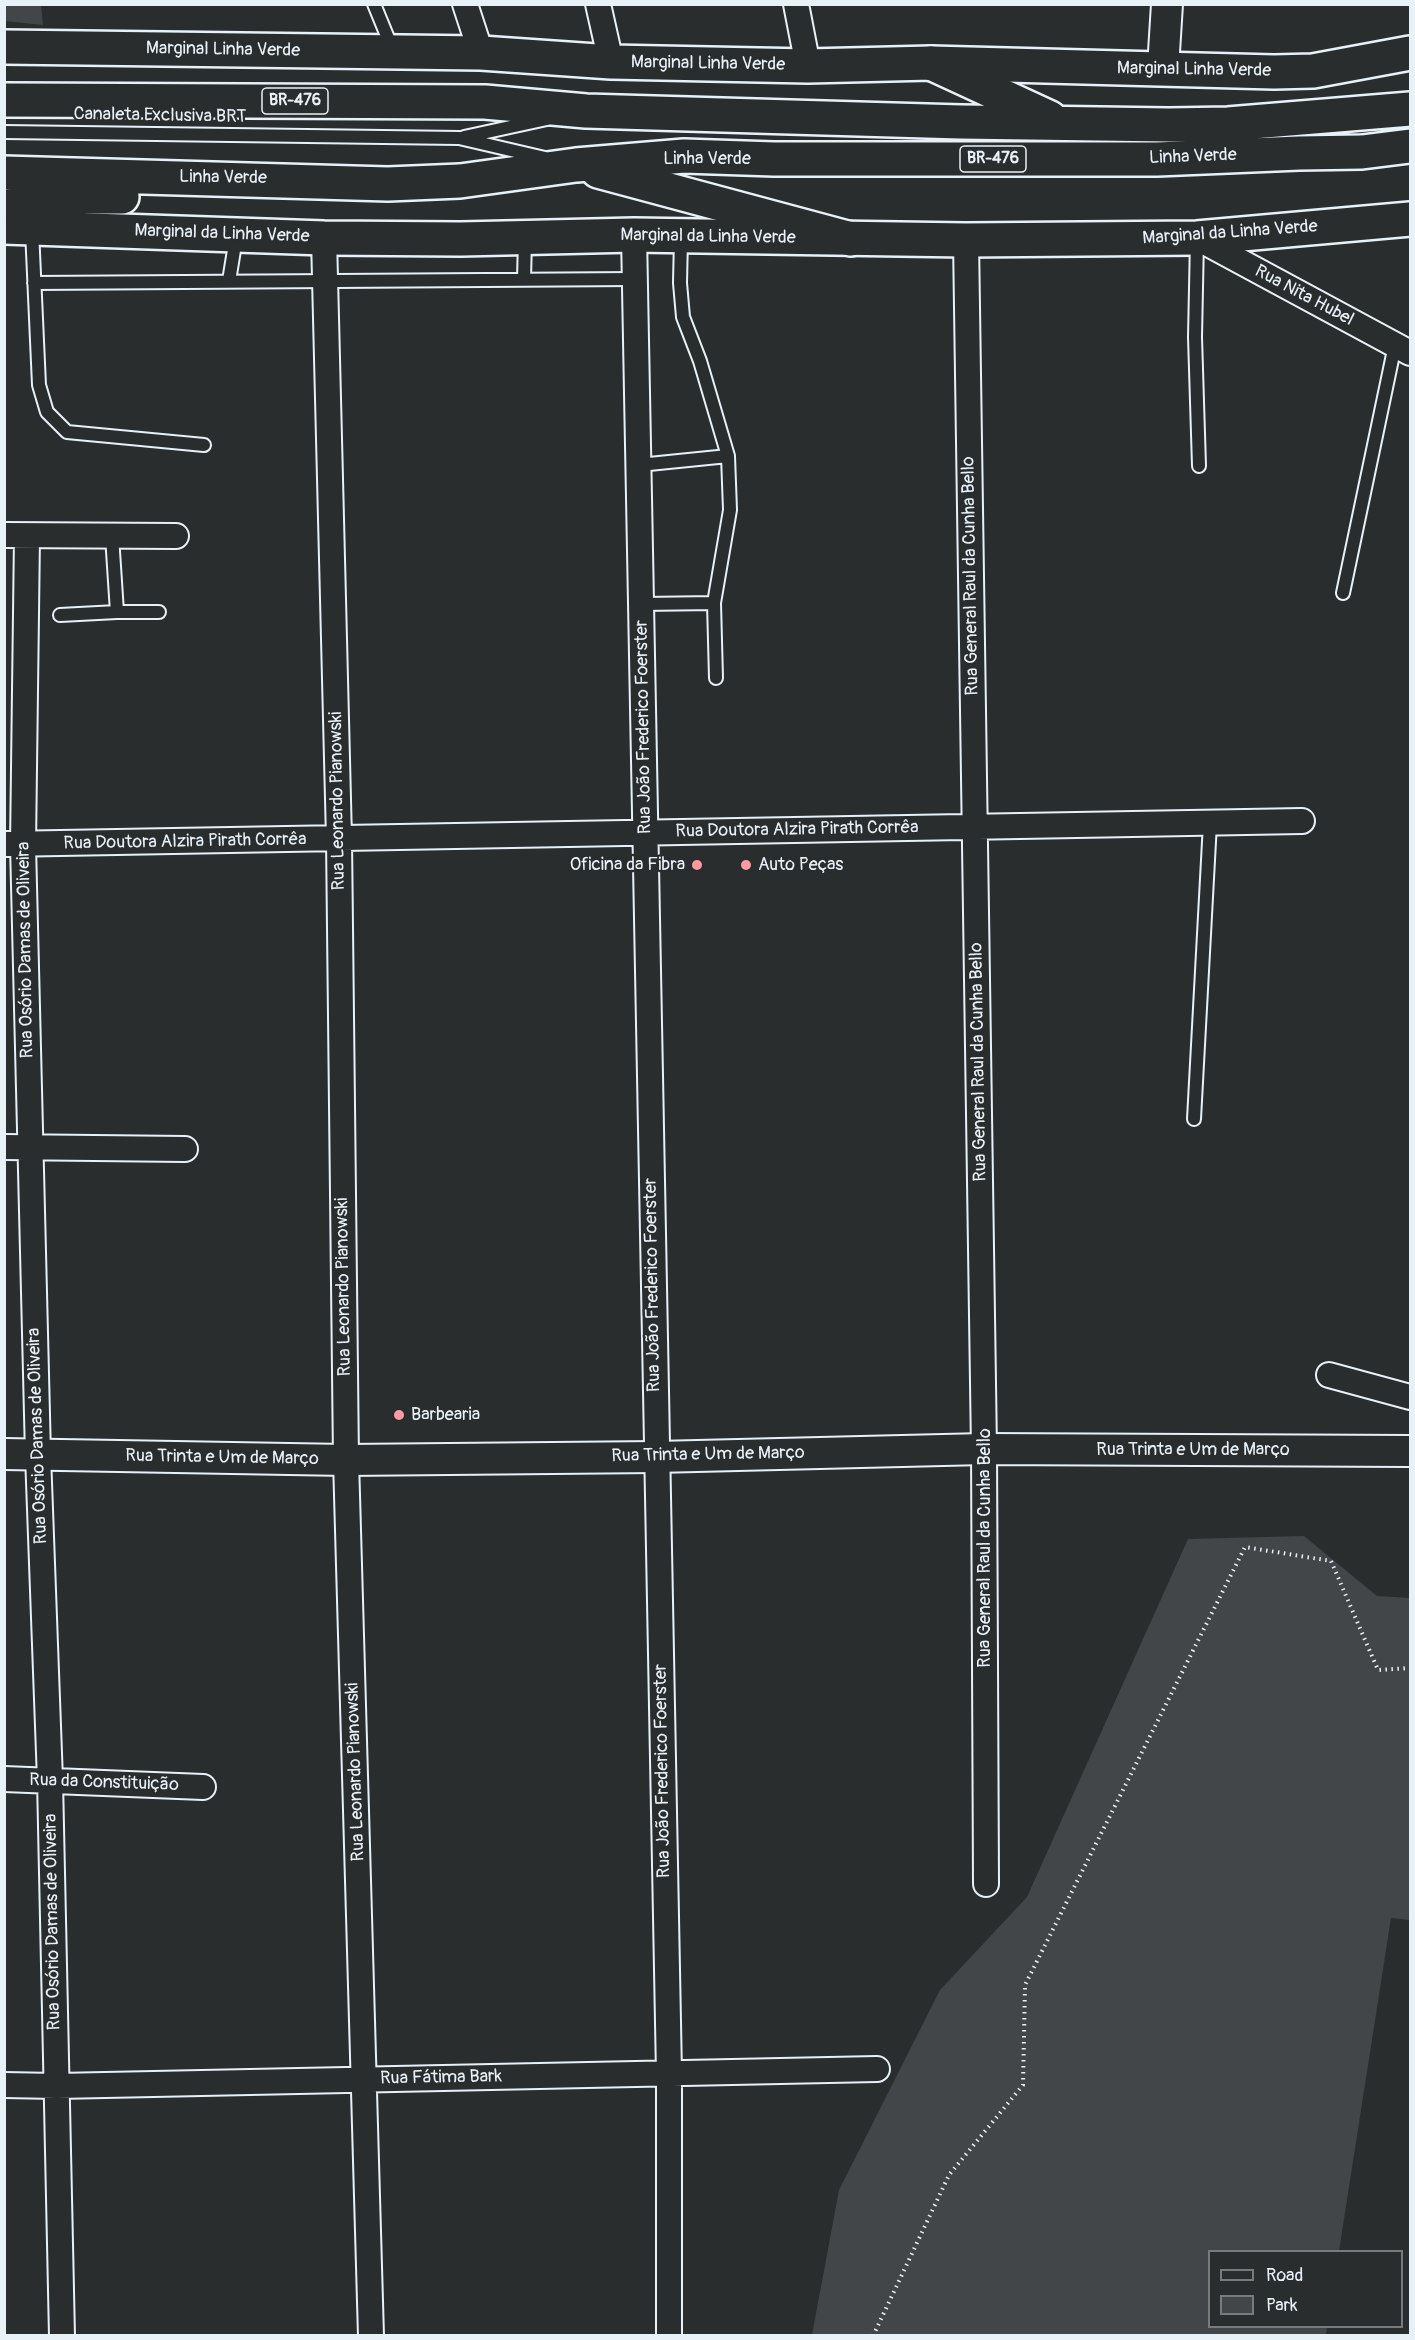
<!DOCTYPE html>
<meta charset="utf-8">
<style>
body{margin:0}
#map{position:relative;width:1415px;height:2340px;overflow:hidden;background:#2a2d2e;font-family:Pangolin,sans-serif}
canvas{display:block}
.frame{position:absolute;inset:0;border:6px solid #e8f1f8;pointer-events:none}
.legend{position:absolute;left:1208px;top:2250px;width:195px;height:78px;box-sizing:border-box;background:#2a2d2e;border:2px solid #767b7f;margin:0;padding:8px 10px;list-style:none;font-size:18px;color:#e8f1f8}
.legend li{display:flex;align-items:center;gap:12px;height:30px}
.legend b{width:30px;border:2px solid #767b7f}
</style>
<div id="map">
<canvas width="1415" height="2340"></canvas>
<div class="frame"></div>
<ul class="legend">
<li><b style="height:8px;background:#2a2d2e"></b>Road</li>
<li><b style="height:16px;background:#424648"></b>Park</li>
</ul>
</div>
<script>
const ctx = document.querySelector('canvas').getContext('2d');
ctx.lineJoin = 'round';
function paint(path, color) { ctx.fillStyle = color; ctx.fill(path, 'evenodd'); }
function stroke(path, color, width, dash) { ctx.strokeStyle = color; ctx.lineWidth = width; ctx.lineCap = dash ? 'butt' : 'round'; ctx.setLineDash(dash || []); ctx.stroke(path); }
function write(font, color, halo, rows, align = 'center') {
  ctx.font = font + ' Pangolin,sans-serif'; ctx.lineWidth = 4.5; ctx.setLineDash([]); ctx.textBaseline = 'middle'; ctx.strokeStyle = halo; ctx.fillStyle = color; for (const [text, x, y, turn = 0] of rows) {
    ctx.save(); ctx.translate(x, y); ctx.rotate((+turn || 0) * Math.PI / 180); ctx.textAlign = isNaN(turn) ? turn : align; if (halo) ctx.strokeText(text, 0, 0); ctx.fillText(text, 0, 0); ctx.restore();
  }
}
paint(new Path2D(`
 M5,4l36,1 2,20 -38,-4z
 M1304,1536l73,60 33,2v322l-19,-2 -52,333 -129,1v74l117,1 -1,8h-514l27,-145 101,-200 87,-93 161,-358z`), '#424648');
const service = new Path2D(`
 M374,4l18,44
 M4,132l455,6 86,20
 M464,137l83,-18
 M32,230l7,155 8,27 20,20 137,13
 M681,238l-1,45 3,34 17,44 28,95 2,54 -16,93 2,75
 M1197,239l-2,98 4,129
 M524,279l1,-40
 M229,281l7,-43
 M34,283l601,-4
 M639,465l89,-9
 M112,536l5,76
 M1343,593l52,-248
 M642,604l72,-1
 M60,615l57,-3h42
 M1194,1119l16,-296`);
const minor = new Path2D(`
 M465,4l16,49
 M598,4l13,58
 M796,4l12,62
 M634,235l35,1838v263
 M324,238l15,601 7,621 25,876
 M1197,238l213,115
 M966,240l18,1209 2,435
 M4,535l172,1
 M27,536l-4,309 15,610 12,325 12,556
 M4,844l1298,-23
 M4,1147l181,2
 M1329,1375l81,22
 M4,1779l199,8
 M4,2085l53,1 820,-17`);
const tertiary = new Path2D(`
 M1163,68l4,-64
 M4,1454l342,6 310,-3 328,-8 426,2`);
const secondary = new Path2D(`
 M4,47l477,6 130,9 197,4 123,-3 343,9 39,-1 97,-18
 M4,227l320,11 137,1 173,-4 332,5 231,-2 213,-19`);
const trunk = new Path2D(`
 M931,63l119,55
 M4,100l481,2 101,9 375,11 208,3 59,-1 182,-15
 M598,171l253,68
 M4,173l384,11 72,-3 116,-16 108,-9 90,3h383l142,-6 63,-1 48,-6
 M4,207l82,-10h36`);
stroke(service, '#e8f1f8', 16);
stroke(minor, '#e8f1f8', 28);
stroke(tertiary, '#e8f1f8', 34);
stroke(secondary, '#e8f1f8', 38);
stroke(trunk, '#e8f1f8', 38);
stroke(new Path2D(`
 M873,2336l76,-161 74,-90 2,-100 220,-438 86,14 47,109 32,-2`), '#e8f1f8', 4, [1.5, 4.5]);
stroke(service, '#2a2d2e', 12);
stroke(minor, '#2a2d2e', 24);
stroke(tertiary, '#2a2d2e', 30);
stroke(secondary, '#2a2d2e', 33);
stroke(trunk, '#2a2d2e', 33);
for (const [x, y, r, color] of [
 [697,865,6,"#ff9aa2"],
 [746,865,6,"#ff9aa2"],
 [399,1415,6,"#ff9aa2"]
]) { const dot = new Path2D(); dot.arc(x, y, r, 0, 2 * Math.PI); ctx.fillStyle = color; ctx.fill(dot); stroke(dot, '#2a2d2e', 2); }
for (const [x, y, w] of [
 [295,101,66],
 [993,159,66]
]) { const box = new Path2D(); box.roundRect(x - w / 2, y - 13, w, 26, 4.5); ctx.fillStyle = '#2a2d2e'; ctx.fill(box); stroke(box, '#e8f1f8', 1.5); }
write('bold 16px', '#e8f1f8', null, [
 ["BR-476",295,101],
 ["BR-476",993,159]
]);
write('18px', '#e8f1f8', '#2a2d2e', [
 ["Marginal Linha Verde",223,50,1],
 ["Marginal Linha Verde",708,64,1],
 ["Marginal Linha Verde",1194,70,1],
 ["Canaleta Exclusiva BRT",160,116,1],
 ["Linha Verde",1193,157,-2],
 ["Linha Verde",707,159],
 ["Linha Verde",223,178,1],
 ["Marginal da Linha Verde",1230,233,-4],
 ["Marginal da Linha Verde",222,234,2],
 ["Marginal da Linha Verde",708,237,1],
 ["Rua Nita Hubel",1304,296,28],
 ["Rua General Raul da Cunha Bello",971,576,-91],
 ["Rua João Frederico Foerster",644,727,-91],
 ["Rua Leonardo Pianowski",338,801,-91],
 ["Rua Doutora Alzira Pirath Corrêa",797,830,-1],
 ["Rua Doutora Alzira Pirath Corrêa",185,842,-1],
 ["Rua Osório Damas de Oliveira",26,950,-91],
 ["Rua General Raul da Cunha Bello",979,1062,-91],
 ["Rua João Frederico Foerster",653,1285,-91],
 ["Rua Leonardo Pianowski",344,1287,-91],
 ["Rua Osório Damas de Oliveira",38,1436,-92],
 ["Rua Trinta e Um de Março",1193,1450],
 ["Rua Trinta e Um de Março",708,1455,-1],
 ["Rua Trinta e Um de Março",222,1458,1],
 ["Rua General Raul da Cunha Bello",985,1548,-90],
 ["Rua João Frederico Foerster",663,1771,-91],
 ["Rua Leonardo Pianowski",356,1772,-92],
 ["Rua da Constituição",104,1783,2],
 ["Rua Osório Damas de Oliveira",53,1922,-91],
 ["Rua Fátima Bark",441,2078,-1]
]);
write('18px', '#e8f1f8', '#2a2d2e', [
 ["Oficina da Fibra",685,865,"right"],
 ["Auto Peças",758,865],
 ["Barbearia",411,1415]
], 'left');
</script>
